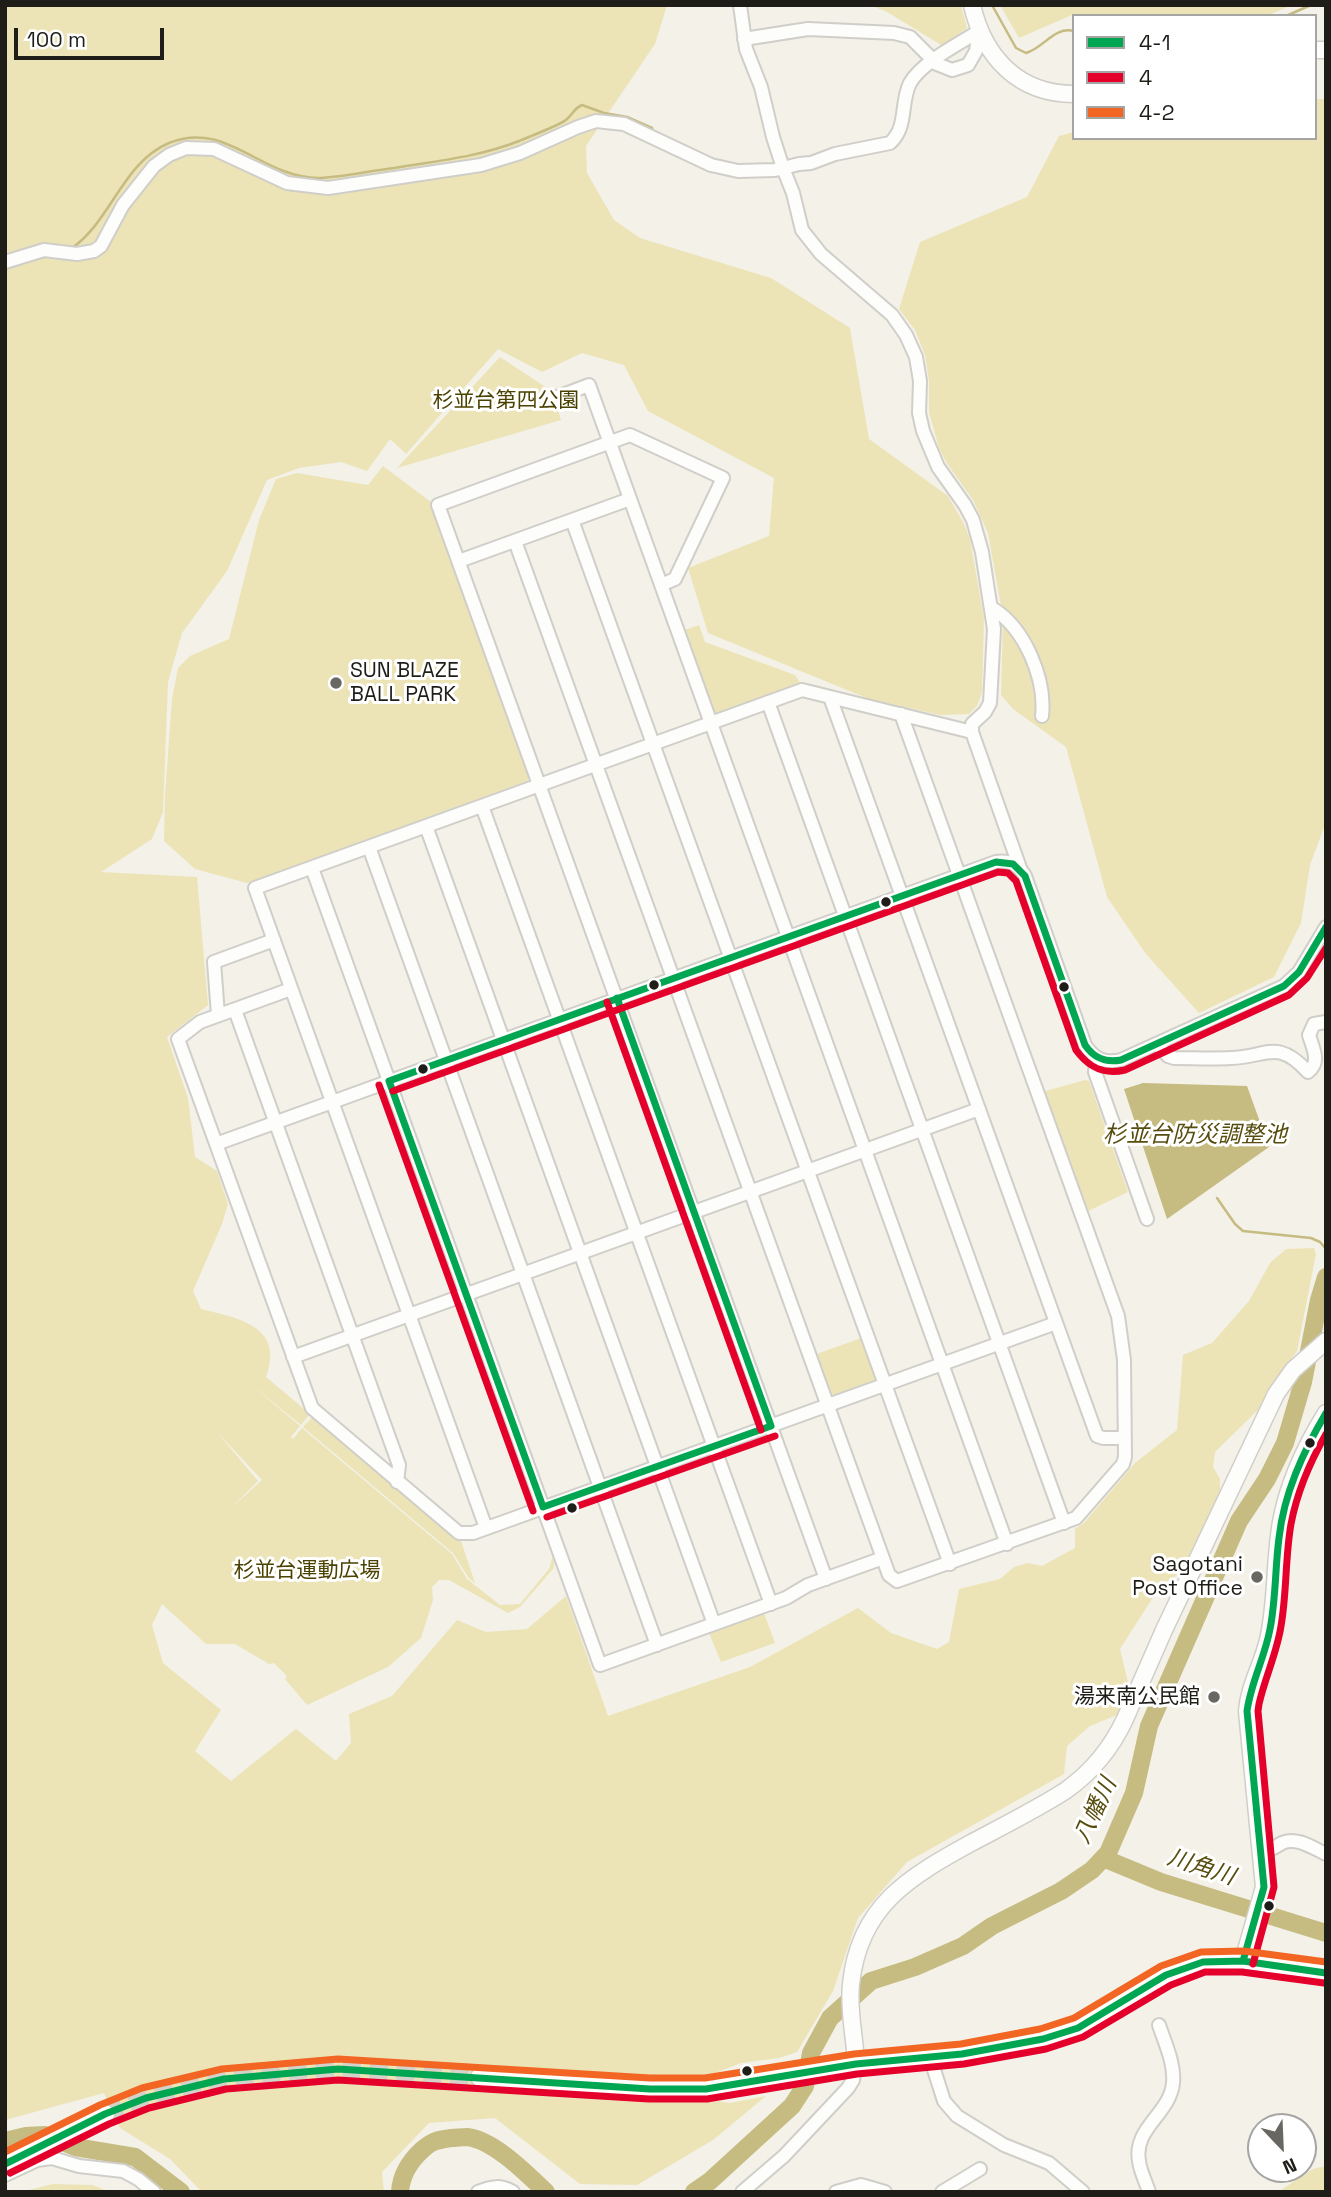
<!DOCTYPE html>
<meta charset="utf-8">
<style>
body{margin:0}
#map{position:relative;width:1331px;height:2197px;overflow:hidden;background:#f3f1e8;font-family:"Space Grotesk",sans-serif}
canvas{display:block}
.frame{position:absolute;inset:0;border:7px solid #1e1d18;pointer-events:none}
.legend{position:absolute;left:1072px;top:14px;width:245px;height:126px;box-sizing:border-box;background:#fff;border:2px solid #a5a5a3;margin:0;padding:9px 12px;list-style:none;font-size:21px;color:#1e1d18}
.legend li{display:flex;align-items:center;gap:14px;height:35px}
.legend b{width:35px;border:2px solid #a5a5a3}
.north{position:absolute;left:1247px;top:2113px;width:70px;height:70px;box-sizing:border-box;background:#fff;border:2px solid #a5a5a3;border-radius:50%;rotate:157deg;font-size:19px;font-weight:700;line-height:28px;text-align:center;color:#1e1d18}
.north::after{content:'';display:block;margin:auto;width:24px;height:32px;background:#696761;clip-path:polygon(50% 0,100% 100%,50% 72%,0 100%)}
.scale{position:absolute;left:14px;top:28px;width:150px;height:32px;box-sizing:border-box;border:4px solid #1e1d18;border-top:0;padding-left:9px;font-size:21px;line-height:24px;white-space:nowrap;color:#1e1d18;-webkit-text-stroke:5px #fff;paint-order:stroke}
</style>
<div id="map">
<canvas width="1331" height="2197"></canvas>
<div class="frame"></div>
<ul class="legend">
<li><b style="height:9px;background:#00a651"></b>4-1</li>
<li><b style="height:9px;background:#e4002b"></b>4</li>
<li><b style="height:9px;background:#f26522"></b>4-2</li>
</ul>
<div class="north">N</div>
<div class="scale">100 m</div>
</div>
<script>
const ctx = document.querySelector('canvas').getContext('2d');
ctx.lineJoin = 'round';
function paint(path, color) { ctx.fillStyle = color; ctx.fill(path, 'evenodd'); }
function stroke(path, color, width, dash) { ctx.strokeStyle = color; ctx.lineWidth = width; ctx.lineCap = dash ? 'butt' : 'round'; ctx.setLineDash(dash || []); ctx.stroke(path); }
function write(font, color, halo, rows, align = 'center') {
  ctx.font = font + ' "Space Grotesk","Noto Sans JP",sans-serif'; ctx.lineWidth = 6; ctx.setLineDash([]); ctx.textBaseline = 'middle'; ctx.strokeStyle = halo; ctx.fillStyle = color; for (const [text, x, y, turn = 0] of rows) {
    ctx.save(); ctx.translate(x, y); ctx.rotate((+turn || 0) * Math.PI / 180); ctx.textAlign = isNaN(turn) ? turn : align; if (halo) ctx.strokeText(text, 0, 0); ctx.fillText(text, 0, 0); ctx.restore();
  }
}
paint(new Path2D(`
 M5,5h662l-12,39 -69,102 1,27 27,47 26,18 131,40 79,50 19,111 79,57 16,28 6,15 14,80 -2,73 -5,14 -8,8 -29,1 -71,-16 -161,-66 -20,-65 81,-32 5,-58 -126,-67 -24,-46 -42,-12 -40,19 -44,-23 -92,105 -16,-15 -23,32 -26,-9 -42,6 -32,12 -40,91 -45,62 -14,49 -5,130 -11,27 -51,33 96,5 11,128 -41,32 21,61 7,59 22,14 11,33 -6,20 -29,67 8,18c37,9 84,17 65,68l44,37 -9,11 -52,-42 51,43 -9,11 2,2 9,-11 150,126 15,25 33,26 20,-1 29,-35 5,-17 2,7 -3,10 -33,38 -12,6 -59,-33h-10l-7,7 1,13 -12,38 -33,29 -81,38 -22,-26 2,-3 -13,-13 -5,1 -34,-20h-29l-44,-40 -10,21 11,38 58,47 -26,41 36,30 65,-52 40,32 15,-18 -2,-29 43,-18 65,-76 29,12 41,-3 39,-33 42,120 142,-49 108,-59 33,25 46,16 12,-7 10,-53 41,-10 14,-12 14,-4 14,3 33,-18v-19l9,-6 51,-60 42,-33 6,-75 29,-12 37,-42 21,-38 16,-14 28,-1 2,6 -19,97 -19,26 -18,31 -45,44 -2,15 7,12v17l-40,77 -23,18 -37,58 9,38 -12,28 -27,11 -23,20 -3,28 -157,88 -49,56 -25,73 -36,61 -18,6 -38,5 -49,19 -5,15 43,6 36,-7 -53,44 -76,45 -57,-1 -85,-66 -66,5 -47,49 2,20h-182l-32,-33 -50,-31 -16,-35 -99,27zM217,1432l45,48 -31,28 27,-27z
 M870,5h91l6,23 -24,18 -56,-34z
 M1000,5h292l-26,11 -194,-1 -53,23z
 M1315,99h11v723l-16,43 -9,58 -27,54 -75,36 -53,-59 -39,-57 -41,-150 -53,-38 -12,-14 2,-78 -15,-84 -15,-33 -27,-38 -7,-14 -10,-36v-31l-4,-26 -10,-25 -16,-21 21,-67 107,-45 32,-61 15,-4v6h241z
 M500,357l50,33 -5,2 6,17 6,-2 4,13 -164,48z
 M383,466l48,36 99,273 -3,6 -280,102 -52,-14 -31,-28 1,-46 7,-96 6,-31 12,-12 39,-17 30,-119 17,-41 21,-6 71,12z
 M699,625l6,17 90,33 7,11 -4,-1 -80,29 -8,-4 -28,-79z
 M1085,1080l4,1 39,111 -42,20 -44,-120z
 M864,1337l13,37 -4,8 -37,14 -8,-4 -14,-37z
 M313,1416l148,125 14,42 -7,-6 -15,-24 -150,-126z
 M764,1613l11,30 -54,19 -12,-29z
 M1326,2166v26h-48l35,-23z
 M53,2184l39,1 19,7h-90z`), '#ece4b6');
paint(new Path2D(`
 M1143,1083l104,3 22,61 -102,72 -43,-130z`), '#c6bb80');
stroke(new Path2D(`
 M992,5l24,43 10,5c18,-5 28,-27 48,-22
 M1286,16l25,-11
 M256,175l22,11
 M291,190l32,3
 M340,192l125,-19
 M72,248c39,-27 51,-86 97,-105 57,-24 93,36 151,35 24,-1 49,-7 74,-10 42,-7 85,-11 125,-27 9,-4 42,-16 48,-22 7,-6 6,-10 15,-14l22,8 23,4 25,11 1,3 5,2
 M32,260l17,-4
 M1217,1198l18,26 8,7 68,7 9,4 6,7`), '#c6bb80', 2.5);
stroke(new Path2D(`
 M1103,1858l58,24 165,51
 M5,2141l21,-5 19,-1 30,12 60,10 46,35
 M400,2192c1,-16 10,-31 22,-42 10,-9 15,-10 29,-12 5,0 11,-1 16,-1 27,3 60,37 79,55
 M694,2192l16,-11 82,-75 13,-20 6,-33 19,-35 41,-37 44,-14 48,-21 29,-20 69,-35 31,-21 16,-17 26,-60 15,-67 90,-205 28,-42 18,-36 18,-61 16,-82 7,-23`), '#c6bb80', 18);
stroke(new Path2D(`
 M105,2114c75,-28 151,-42 230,-45 16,-1 33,1 49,2 32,2 64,4 96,6`), '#d3d1c9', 18, [18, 9]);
const minor = new Path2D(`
 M740,5l6,44 15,38 12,50 10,31 10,25 9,37 19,24 71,61 14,20 10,22 4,24 -1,32 4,18 15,36 27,38 8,15 9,32 12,77 -4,74 -5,9 -13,12v8
 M744,39l64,-10 86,4 16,4 24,24
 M932,62l20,8 16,-5 8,-14 3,-20
 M5,262l39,-12 33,4 17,-3 7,-5 22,-41 31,-39 15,-11 17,-7 28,1 73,34 41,5 153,-23 39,-12 58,-26 18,-6 28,3 87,41 27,6 37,-1 24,-6 12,-1 24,-9 55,-11c18,-16 10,-40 20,-60 12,-21 49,-39 69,-52
 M552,399l37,-14 418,1159
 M572,520l378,1044
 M515,541l374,1034 8,6 179,-63 47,-54 2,-7 -1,-97 -6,-44 -217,-602
 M459,561l171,-62
 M661,585l14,-6 48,-101 -93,-43 -192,70 388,1074
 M992,608c33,20 54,71 50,108
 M830,697l267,739 6,2h22
 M768,702l296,821
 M482,806l289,798
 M426,826l288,798
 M369,847l288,798
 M312,868l288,797 186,-67 22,-13 75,-27
 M291,989l-91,33 -22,17 134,369 147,125h14l583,-210
 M235,1010l164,455 -2,17
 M218,1015l-4,-53 60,-22
 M1157,1044l11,12 6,2c19,0 38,1 57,0 36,-1 46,-20 77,14 13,-10 5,-23 1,-37l5,-11 12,-2
 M1096,1058l-1,14 52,147
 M216,1144l780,-282c13,-2 22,2 29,14l60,169c9,14 20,19 36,15l163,-74 15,-14 27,-45
 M293,1357l686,-248
 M486,1528l-231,-640 547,-198 170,42 48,136
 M1262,1852c8,-1 13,-5 20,-9 14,-7 31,5 44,11
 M930,2057l14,44 13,15 47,29 45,18 34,29
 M5,2175l32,-15 15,-2 27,8 44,5 15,8 16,13
 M478,2192c13,-6 23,-7 35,0
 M742,2192l42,-36 64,-68 5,-8 3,-16
 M836,2192l25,-7 24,7
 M942,2192l38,-23
 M1149,2192c-3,-10 -9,-21 -10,-31 -6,-33 31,-47 34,-78 2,-19 -8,-40 -14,-58`);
const major = new Path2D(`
 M972,5c12,52 46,89 102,89
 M1315,50h11
 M1243,1961l21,-74 -17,-176c2,-25 15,-46 21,-71 9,-39 6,-79 13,-118 7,-39 24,-75 45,-109
 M856,2064c-1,-27 -8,-53 -5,-80 8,-78 58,-107 120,-141 32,-17 64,-33 94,-52 27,-19 46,-42 60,-72l39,-89 112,-236 17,-24 33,-29`);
const highway = new Path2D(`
 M480,2077l170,12h56l150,-25 106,-10 81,-15 35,-11 16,-8 72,-45 37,-13 40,-1 83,12
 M5,2164l100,-50`);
stroke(minor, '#d0cec8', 16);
stroke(major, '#d0cec8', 19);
stroke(highway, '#d0cec8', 21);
stroke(minor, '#fdfdfc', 12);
stroke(major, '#fdfdfc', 16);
stroke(highway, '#fdfdfc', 18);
stroke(new Path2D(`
 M617,998l154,428
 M389,1081l607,-219 17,2 12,12 60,169c9,13 20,18 36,15l163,-74 15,-14 27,-45
 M389,1081l154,426
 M543,1507l228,-81
 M1243,1961l21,-74 -17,-176c4,-29 18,-54 23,-82 6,-30 5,-61 9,-91 5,-45 24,-86 47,-125
 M5,2164l100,-50 41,-16 78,-19 114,-10 312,20h56l150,-25 106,-10 81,-15 35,-11 88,-53 37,-13 40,-1 83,12`), '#00a651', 7);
stroke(new Path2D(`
 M607,1002l154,428
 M379,1085l154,426
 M393,1091l605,-219 10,1 8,8 60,169c13,18 28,25 49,20l164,-75 18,-17 19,-30
 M547,1517l228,-81
 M1253,1964l21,-77 -16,-176 1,-7c6,-27 18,-51 22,-78 6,-34 4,-68 10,-102 6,-32 19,-62 35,-90
 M10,2173l99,-49 40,-16 77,-19 112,-9 311,19h58l150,-25 107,-10 82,-15 37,-12 88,-52 34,-13h37l82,11`), '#e4002b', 7);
stroke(new Path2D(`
 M5,2152l95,-47 42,-17 80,-19 116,-10 312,19h55l149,-24 107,-10 79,-15 34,-11 87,-52 40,-14 43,-1 82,11`), '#f26522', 7);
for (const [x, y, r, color] of [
 [336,683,7,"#696761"],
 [886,902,6,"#1e1d18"],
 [654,985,6,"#1e1d18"],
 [1064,987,6,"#1e1d18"],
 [423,1069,6,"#1e1d18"],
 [1310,1443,6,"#1e1d18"],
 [572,1508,6,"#1e1d18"],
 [1257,1577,7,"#696761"],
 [1214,1697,7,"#696761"],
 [1269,1906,6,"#1e1d18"],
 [747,2071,6,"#1e1d18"]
]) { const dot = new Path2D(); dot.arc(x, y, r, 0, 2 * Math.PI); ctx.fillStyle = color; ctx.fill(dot); stroke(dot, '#fff', 2.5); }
write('21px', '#4c4200', '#fff', [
 ["杉並台第四公園",506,401],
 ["杉並台運動広場",307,1571]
]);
write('21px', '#1e1d18', '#fff', [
 ["SUN BLAZE",350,671,"left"],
 ["BALL PARK",350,695,"left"],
 ["Sagotani",1243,1565],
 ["Post Office",1243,1589],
 ["湯来南公民館",1200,1697]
], 'right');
write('italic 23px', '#574d0e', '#fff', [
 ["杉並台防災調整池",1195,1136],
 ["八幡川",1096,1811,-65],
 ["川角川",1201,1868,18]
]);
</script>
